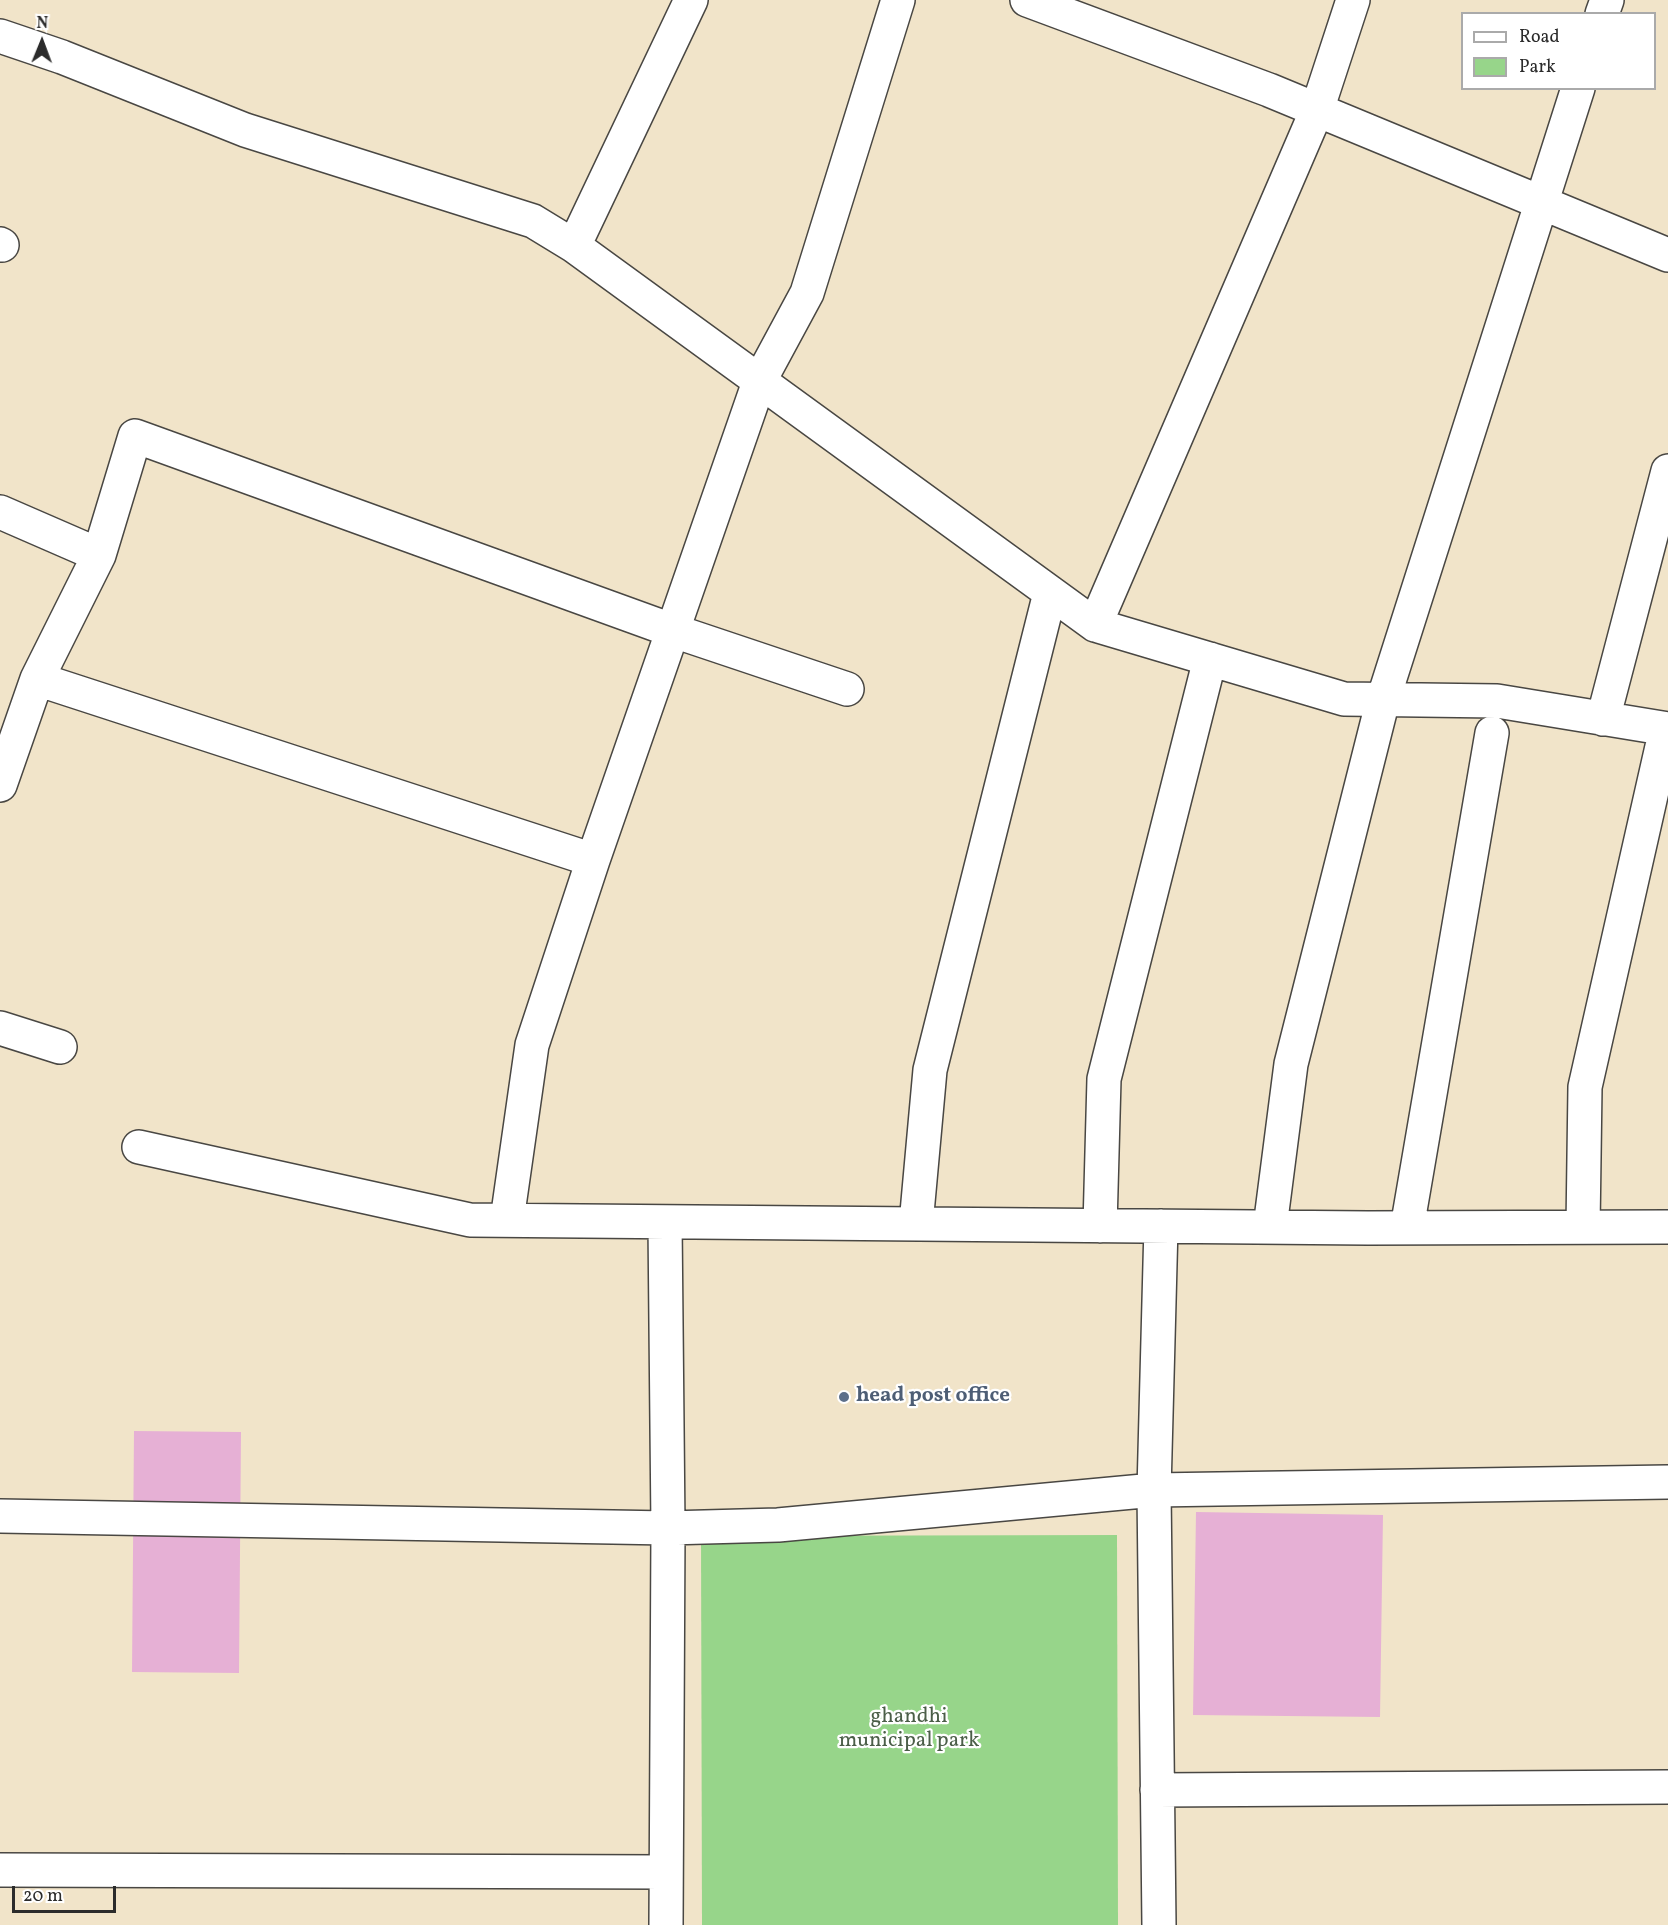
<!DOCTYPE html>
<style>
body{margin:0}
#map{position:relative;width:1668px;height:1925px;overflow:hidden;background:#f1e4c9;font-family:Vollkorn,serif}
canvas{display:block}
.legend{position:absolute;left:1461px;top:12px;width:195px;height:78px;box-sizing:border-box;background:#fff;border:2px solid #aaa;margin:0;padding:8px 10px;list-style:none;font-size:18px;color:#2b2b2b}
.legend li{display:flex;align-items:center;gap:12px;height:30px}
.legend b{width:30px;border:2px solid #aaa}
.north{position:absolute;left:12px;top:12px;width:60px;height:60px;-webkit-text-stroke:4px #fff;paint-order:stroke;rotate:1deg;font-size:16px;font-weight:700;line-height:24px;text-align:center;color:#2b2b2b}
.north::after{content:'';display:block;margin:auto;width:21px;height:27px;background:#2b2b2b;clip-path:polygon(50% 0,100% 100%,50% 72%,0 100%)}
.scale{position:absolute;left:12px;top:1886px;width:104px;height:27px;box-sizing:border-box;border:3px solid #2b2b2b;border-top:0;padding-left:8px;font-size:18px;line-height:21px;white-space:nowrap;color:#2b2b2b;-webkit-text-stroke:4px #fff;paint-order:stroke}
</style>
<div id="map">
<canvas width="1668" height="1925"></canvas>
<ul class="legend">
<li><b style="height:8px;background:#fff"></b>Road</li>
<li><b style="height:16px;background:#97d58a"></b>Park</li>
</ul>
<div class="north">N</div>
<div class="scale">20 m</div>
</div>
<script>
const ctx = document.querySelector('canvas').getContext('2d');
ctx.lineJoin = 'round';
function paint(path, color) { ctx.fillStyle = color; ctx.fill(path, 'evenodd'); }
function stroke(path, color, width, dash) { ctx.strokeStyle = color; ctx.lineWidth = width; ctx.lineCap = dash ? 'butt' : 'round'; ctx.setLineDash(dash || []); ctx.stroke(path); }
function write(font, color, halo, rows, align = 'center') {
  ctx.font = font + ' Vollkorn,serif'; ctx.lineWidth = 4.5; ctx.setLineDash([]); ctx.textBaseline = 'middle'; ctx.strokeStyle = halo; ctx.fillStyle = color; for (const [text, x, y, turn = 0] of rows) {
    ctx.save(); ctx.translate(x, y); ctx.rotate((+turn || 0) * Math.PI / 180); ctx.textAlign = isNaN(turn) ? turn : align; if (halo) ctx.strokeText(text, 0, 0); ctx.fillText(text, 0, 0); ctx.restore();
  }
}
paint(new Path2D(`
 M1117,1535l1,390h-416l-1,-389z`), '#97d58a');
paint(new Path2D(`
 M134,1431l107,1 -2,241 -107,-1z
 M1196,1512l187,3 -3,202 -187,-2z`), '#e6b0d5');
const minor = new Path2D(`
 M1027,0l242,90 399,165
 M1602,14l5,-14
 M0,36l62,21 183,73 288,91 41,25 521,379 249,74 153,2 171,28
 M0,244l2,1
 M574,246l117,-246
 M0,512l99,43 36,-119 536,194 176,59
 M1095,625l222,-515 36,-110
 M37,679l62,-124
 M1603,719l65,-248
 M0,785l37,-106 556,181 166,-478 48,-89 91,-293
 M0,1028l60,19
 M139,1147l331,73 898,8 300,-1
 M507,1220l25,-175 61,-185
 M665,1222l3,306 110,-3 376,-35 514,-8
 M916,1224l14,-154 120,-477
 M1100,1226l4,-147 106,-420
 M1270,1227l21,-163 92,-364 195,-612
 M1583,1227l2,-140 81,-358
 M1407,1228l85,-495
 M0,1516l668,12 -2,397
 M1157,1790l511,-3
 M0,1870l666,2
 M1159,1925l-5,-435 7,-264`);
stroke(minor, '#494743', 36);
stroke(minor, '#fff', 33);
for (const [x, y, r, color] of [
 [844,1397,6,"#5c6f8a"]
]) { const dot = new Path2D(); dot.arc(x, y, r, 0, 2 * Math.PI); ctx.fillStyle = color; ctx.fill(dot); stroke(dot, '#fff', 2); }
write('bold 21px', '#4e5e75', '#fff', [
 ["head post office",856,1397]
], 'left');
write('21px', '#4b5e48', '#fff', [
 ["ghandhi",909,1718],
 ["municipal park",909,1742]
]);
</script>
